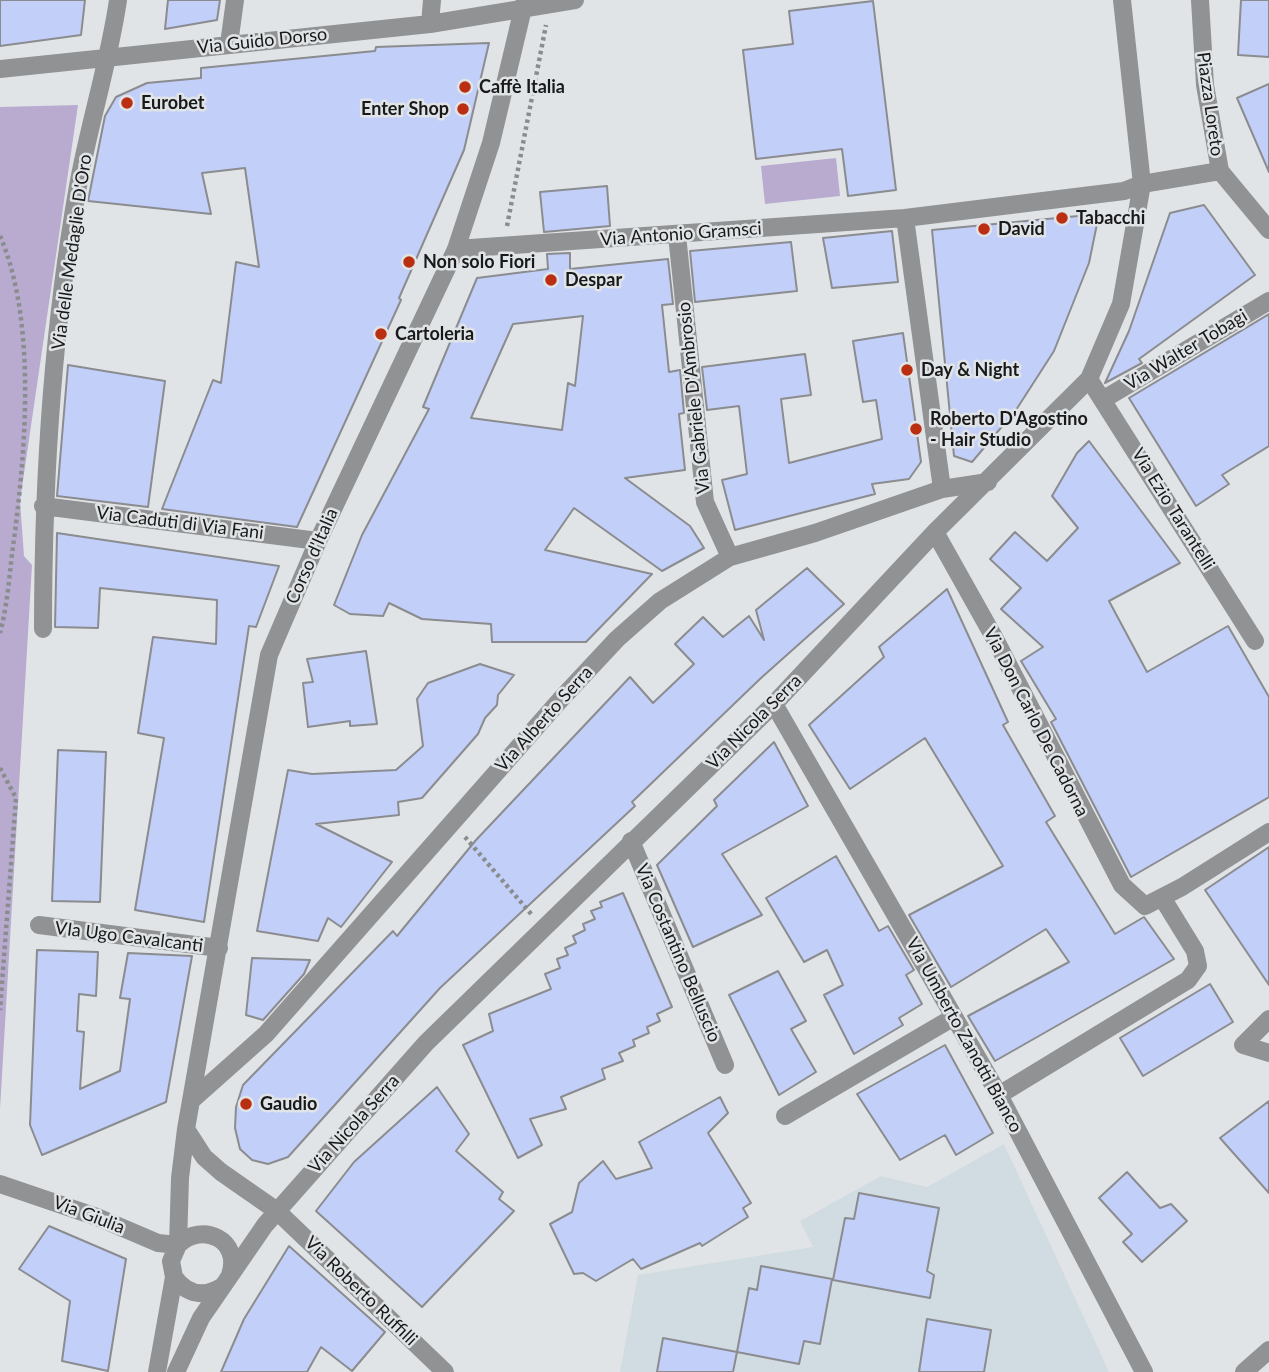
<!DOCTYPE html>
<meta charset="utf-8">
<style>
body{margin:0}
canvas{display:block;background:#e1e4e6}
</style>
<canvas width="1269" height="1372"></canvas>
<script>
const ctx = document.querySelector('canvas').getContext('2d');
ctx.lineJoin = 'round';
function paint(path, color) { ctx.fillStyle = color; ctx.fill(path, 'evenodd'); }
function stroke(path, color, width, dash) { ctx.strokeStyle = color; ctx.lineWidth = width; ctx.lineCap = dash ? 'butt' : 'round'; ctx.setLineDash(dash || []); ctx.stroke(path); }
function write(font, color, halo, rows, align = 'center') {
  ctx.font = font + ' Lato,sans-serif'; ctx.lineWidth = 5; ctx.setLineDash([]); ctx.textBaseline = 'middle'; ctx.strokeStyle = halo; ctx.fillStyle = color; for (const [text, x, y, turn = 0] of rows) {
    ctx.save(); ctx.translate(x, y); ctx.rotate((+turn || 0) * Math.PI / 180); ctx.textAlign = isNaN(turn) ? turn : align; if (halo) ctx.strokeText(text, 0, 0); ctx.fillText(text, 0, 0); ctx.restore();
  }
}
paint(new Path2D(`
 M1004,1144l105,228h-489l18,-97 175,-28 -13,-26 81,-45 46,11z`), '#d1dbe2');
paint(new Path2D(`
 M78,105l-58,396 4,55 8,9 -32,544v-1002z
 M836,158l4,38 -75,8 -4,-38z`), '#b9abd0');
const building = new Path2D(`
 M0,0h85l-4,35 -81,11z
 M168,0h52l-3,20 -52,9z
 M1241,0h28v57l-31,-2z
 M873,1l23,189 -48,6 -6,-47 -86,10 -13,-109 50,-6 -4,-33z
 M489,43l-25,107 -65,148 2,2 -104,227 -135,-18 51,-129 8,3 15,-121 23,5 -14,-99 -43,5 9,41 -123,-13 17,-85 11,-19 31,-14 54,-5v-10l174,-17 1,-4z
 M1269,84v88l-32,-74z
 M607,186l3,40 -66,6 -4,-40z
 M1204,205l51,70 -116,84 3,4 -37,20 24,-52 41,-118z
 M1099,214l-10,49 -35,88 -38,59 -44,52 -18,-6 -22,-226z
 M892,231l6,51 -66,6 -9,-50z
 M791,242l6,49 -102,11 -5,-51z
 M570,253v16l98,-10 5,45 -11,1 7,67 11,-2 4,43 -5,1 6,56 -60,8 65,48 14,22 -42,23 -88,-63 -29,42 107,24 -66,68h-94l-1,-18 -69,-5 -33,-16 -6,13 -33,-2 -16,-9 28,-70 67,-126 -6,-2 54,-129 71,-9 -1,-15zM583,316l-8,70 -7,-3 -6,47 -91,-12 42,-94z
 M1269,314v132l-47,29 7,9 -33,22 -67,-108z
 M903,333l18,129 -12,17 -37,5 3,10 -140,36 -13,-50 25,-6 -8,-68 -32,4 -5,-43 103,-13 6,41 -30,4 8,64 93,-24 -6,-39 -13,2 -10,-61z
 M68,365l97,16 -17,126 -91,-11z
 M1089,441l91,122 -71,38 38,71 81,-46 41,71v100l-138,80 -80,-155 5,-3 -35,-58 22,-14 -42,-38 20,-21 -31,-29 25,-27 32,29 31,-33 -26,-32 25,-43z
 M57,533l222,33 -23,61 -7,-1 -45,296 -69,-12 29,-172 -26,-5 15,-96 63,7 1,-44 -117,-12 -2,40 -43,-1z
 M807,568l37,36 -83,74 -129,124 3,4 -195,182 -152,169 -20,7 -16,-4 -12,-11 -5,-21 1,-21 7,-22 150,-154 4,5 79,-96 154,-163 23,26 41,-39 -19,-20 28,-27 20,20 26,-21 15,24 -8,-30z
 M947,589l61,133 -5,3 52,91 -9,6 69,112 29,-17 30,42 -179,102 -27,-45 101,-54 -23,-33 -95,58 -42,-72 94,-49 -78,-128 -75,51 -41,-64 75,-68 -5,-10z
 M366,651l11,73 -27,2v-5l-42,6 -5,-44 10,-1 -6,-23z
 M480,664l34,11 -16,20 -1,10 -12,13 -7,16 -56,64 -24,4 1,13 -83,9 76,38 -51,65 -13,-9 -10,23 -61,-10 31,-161 24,4 84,-4 27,-24 -6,-47 11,-16z
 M774,742l34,64 -86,48 40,61 -69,32 -36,-82 60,-59 -3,-6z
 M58,750l48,2 -6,150 -48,-1z
 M1269,847v138l-64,-95z
 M836,856l43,75 9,-5 26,44 -8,5 16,29 -23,14 4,7 -49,29 -30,-59 19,-10 -16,-35 -23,12 -38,-64z
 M623,893l49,114 -15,7 3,7 -13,6 2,6 -16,7 2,6 -16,7 4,8 -21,8 3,10 -44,18 5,12 -36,10 12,26 -24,13 -55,-113 30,-14 -4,-17 62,-25 -6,-15 15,-6 -3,-9 11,-4 -3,-7 11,-5 -3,-7 12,-6 -2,-6 12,-5 -4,-8 11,-4 -2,-5z
 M37,950l61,2 -2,44 -17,-2 -2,37 7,1 -4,57 40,-18 10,-72 -10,-1 8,-45 64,3 -26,146 -124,53 -12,-30z
 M252,958l58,2 -6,14 -41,46 -17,-5z
 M778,971l28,50 -15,8 25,43 -37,23 -50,-100z
 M1210,984l23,38 -90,54 -23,-38z
 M945,1045l48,88 -37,22 -11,-20 -45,25 -43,-66z
 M437,1087l32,47 -13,17 47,41 -4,7 15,12 -92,96 -106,-96 38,-49z
 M720,1097l8,16 -20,20 43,70 -8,5 5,9 -46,29 -2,-3 -59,26 -8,-10 -37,22 -13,-8 -9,1 -24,-50 22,-12 7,-29 24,-22 13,18 36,-11 -13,-26z
 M1269,1101v92l-49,-55z
 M1127,1172l33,36 11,-4 16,17 -45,41 -19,-20 9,-8 -33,-36z
 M859,1193l80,15 -12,63 7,4 -4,23 -97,-18 12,-62 9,1z
 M49,1226l77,33 -18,112 -46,-10 8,-60 -51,-32z
 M289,1246l96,86 -33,39 -31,-24 -14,25h-86l23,-53z
 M761,1266l71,13 -12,65 -16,-3 -5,23 -62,-12 12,-64 8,2z
 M927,1319l64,11 -7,42h-65z
 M663,1338l74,14 -4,20h-76z`);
paint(building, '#c2cff9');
stroke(building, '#8b8c8f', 2);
stroke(new Path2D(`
 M507,226l39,-201
 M0,236c38,88 25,224 12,318 -3,26 -5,53 -12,79
 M0,768l16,30 -16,212
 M465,837l67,78`), '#8a8d8e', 4.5, [3.5, 3.5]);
stroke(new Path2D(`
 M1200,0l5,85 15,86 49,59
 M430,24l2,-24
 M229,44l6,-44
 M0,69l430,-45 145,-24
 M905,218l37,271
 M677,235l28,267 25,55
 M456,249l449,-31 219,-27 18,-7 78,-13
 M1089,379l166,262
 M1104,399l165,-98
 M43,506l275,35
 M935,532l60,107 127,246 23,21 37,-19 87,-55
 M43,629c0,-147 9,-297 35,-443 11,-62 31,-123 40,-186
 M774,704l225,391 145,277
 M631,841l94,224
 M39,925l180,23
 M1269,1019l-26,26 26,8
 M999,1095l189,-115 10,-14 -3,-15 -32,-52
 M193,1099l73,-65 295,-335 56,-60 43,-38 70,-44 85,-24 127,-44 46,-7
 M785,1116l169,-99
 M186,1129l18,28 17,15 56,39 168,161
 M0,1184l97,33 61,26 20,2c24,-24 64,-5 52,30
 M174,1277c13,18 31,21 49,9
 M157,1372l17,-95 -3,-16 7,-16 2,-67 6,-49 83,-474 49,-114 138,-292 35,-106 34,-143
 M176,1372l25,-54 64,-93 161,-182 348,-339 161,-172 154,-153 32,-75 21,-120 -20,-184
 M1244,1372l25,-22`), '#919293', 18);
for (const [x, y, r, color] of [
 [465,87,7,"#ba2f11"],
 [127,103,7,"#ba2f11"],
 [463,109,7,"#ba2f11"],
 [1062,218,7,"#ba2f11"],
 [984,229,7,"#ba2f11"],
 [409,262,7,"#ba2f11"],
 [551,280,7,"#ba2f11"],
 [381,334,7,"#ba2f11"],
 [907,370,7,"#ba2f11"],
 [916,429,7,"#ba2f11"],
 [246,1104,7,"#ba2f11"]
]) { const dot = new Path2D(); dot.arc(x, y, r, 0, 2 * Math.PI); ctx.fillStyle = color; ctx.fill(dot); stroke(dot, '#e1e4e6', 2.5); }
write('18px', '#18191a', '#e1e4e6', [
 ["Via Guido Dorso",262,41,-6],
 ["Piazza Loreto",1210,104,82],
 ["Via Antonio Gramsci",681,234,-4],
 ["Via delle Medaglie D'Oro",72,252,-82],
 ["Via Walter Tobagi",1186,350,-31],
 ["Via Gabriele D'Ambrosio",694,398,-96],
 ["Via Ezio Tarantelli",1173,509,58],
 ["Via Caduti di Via Fani",180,523,7],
 ["Corso d'Italia",312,556,-66],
 ["Via Alberto Serra",544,719,-48],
 ["Via Nicola Serra",754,722,-45],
 ["Via Don Carlo De Cadorna",1036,722,63],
 ["VIa Ugo Cavalcanti",129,937,7],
 ["Via Costantino Belluscio",678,953,67],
 ["Via Umberto Zanotti Bianco",964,1035,61],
 ["Via Nicola Serra",354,1124,-48],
 ["Via Giulia",89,1215,21],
 ["Via Roberto Ruffilli",361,1291,44]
]);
write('bold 18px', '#18191a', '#e1e4e6', [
 ["Caffè Italia",479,87],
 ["Eurobet",141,103],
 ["Enter Shop",449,109,"right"],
 ["Tabacchi",1076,218],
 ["David",998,229],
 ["Non solo Fiori",423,262],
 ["Despar",565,280],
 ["Cartoleria",395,334],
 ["Day & Night",921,370],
 ["Roberto D'Agostino",930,419],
 ["- Hair Studio",930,440],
 ["Gaudio",260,1104]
], 'left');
</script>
